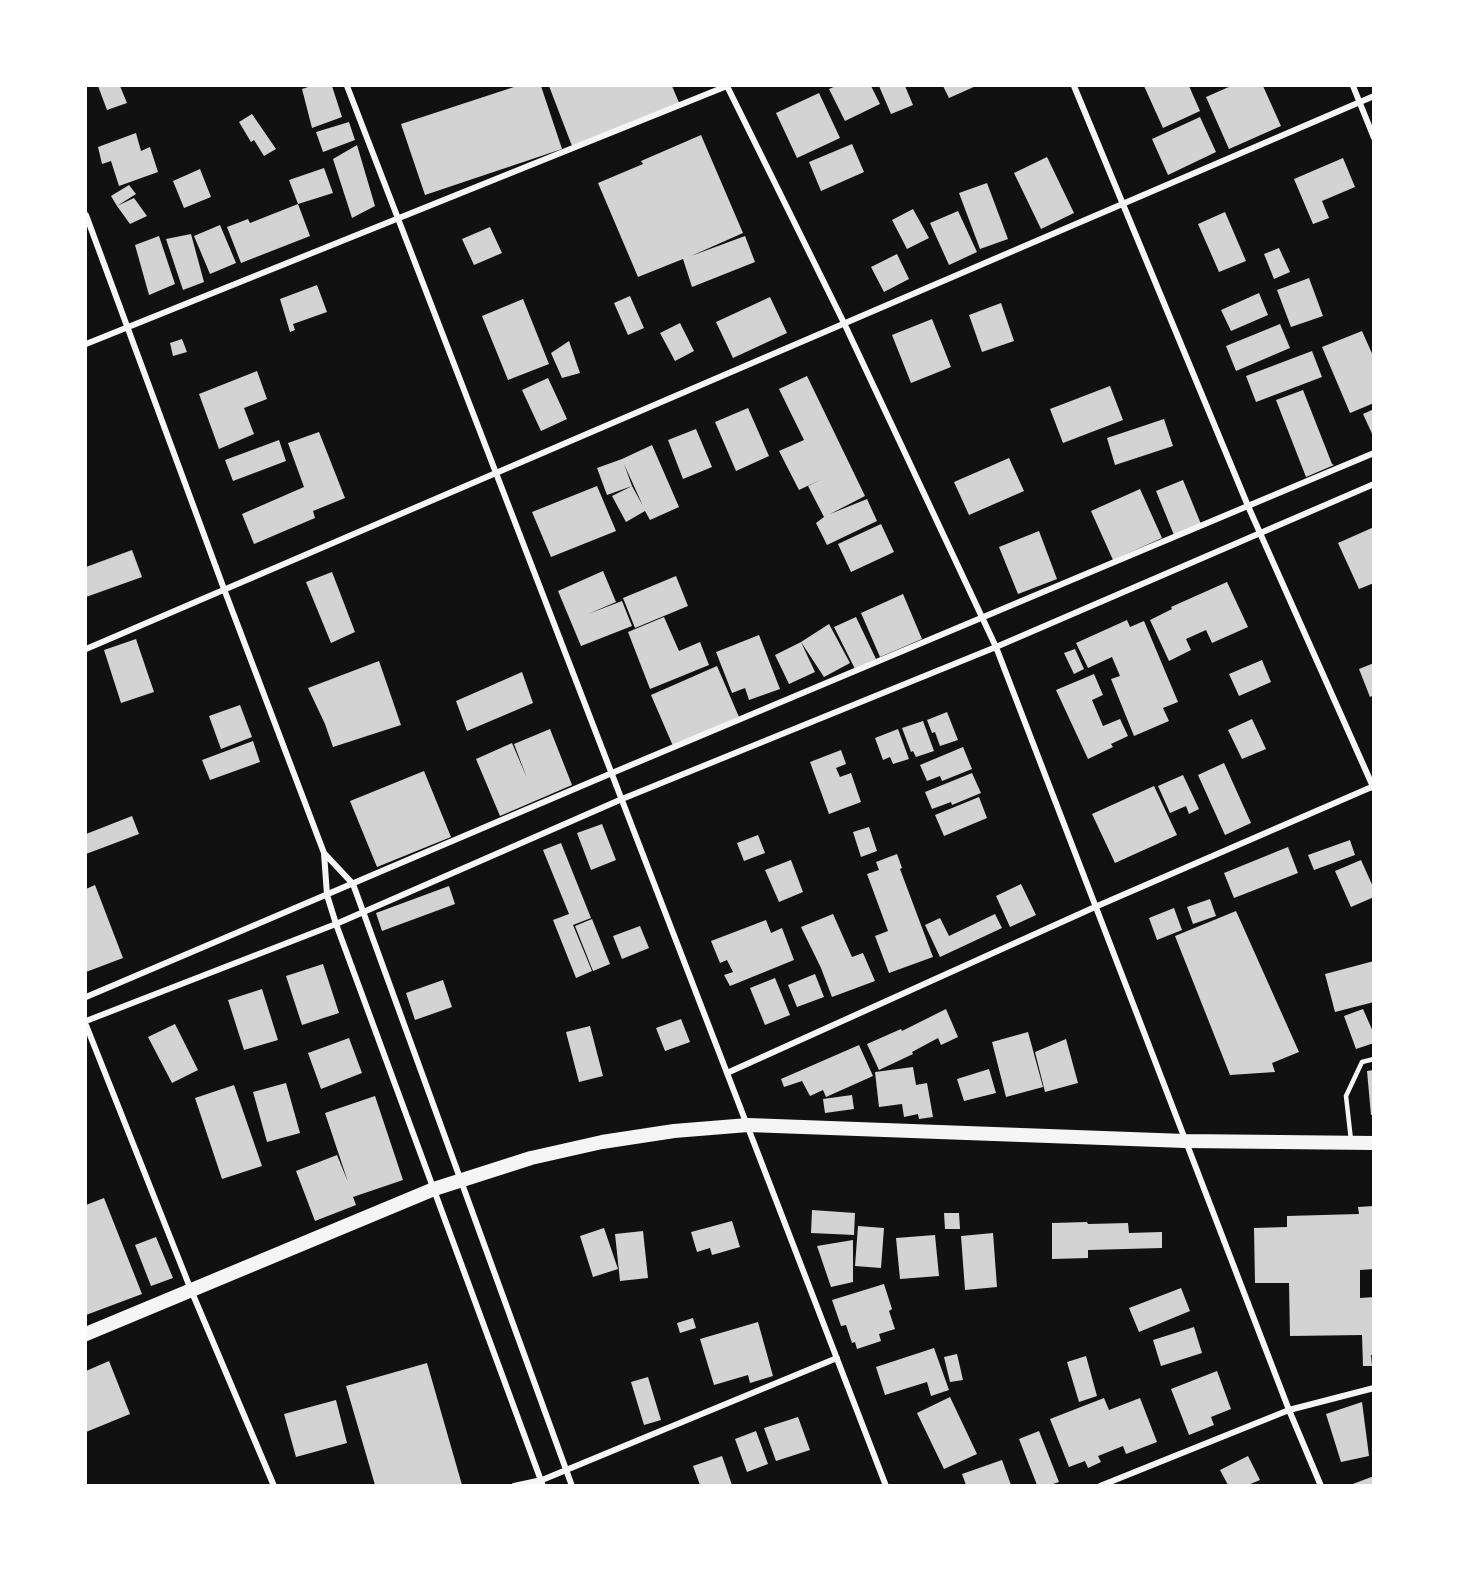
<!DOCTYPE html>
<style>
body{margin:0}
#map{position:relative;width:1459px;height:1571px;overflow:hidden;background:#111;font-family:"Zilla Slab",serif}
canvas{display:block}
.frame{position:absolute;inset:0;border:87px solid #fff;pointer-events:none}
</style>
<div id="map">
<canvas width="1459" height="1571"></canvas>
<div class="frame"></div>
</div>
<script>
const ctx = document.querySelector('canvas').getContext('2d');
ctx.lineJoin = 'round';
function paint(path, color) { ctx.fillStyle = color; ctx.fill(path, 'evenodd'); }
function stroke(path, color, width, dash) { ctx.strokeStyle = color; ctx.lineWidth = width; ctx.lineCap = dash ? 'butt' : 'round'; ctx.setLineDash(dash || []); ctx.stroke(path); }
paint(new Path2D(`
 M98,86h22l7,17 -20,7z
 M311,86h21l10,31 -30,11 -10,-39z
 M517,86h24l21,63 -137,46 -24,-71z
 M549,86h123l8,19 -108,41z
 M836,86h35l9,18 -35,17 -16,-32z
 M879,86h26l8,19 -22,9z
 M943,86h33l-27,12z
 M1144,86h45l11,25 -37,17z
 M1231,86h32l18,40 -52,23 -23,-52z
 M819,93l21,45 -43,20 -21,-45z
 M252,114l24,35 -12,7 -10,-16 -3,2 -12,-20z
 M1200,117l16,35 -48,23 -16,-36z
 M349,122l6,18 -32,12 -7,-20z
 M136,133l5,18 9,-4 8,25 -39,14 -8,-25 -9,3 -4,-17z
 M701,135l42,98 -52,23 54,-20 10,26 -63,25 -9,-28 -45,18 -40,-94 45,-19 -2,-3z
 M852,144l12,28 -43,19 -12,-29z
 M357,145l18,61 -23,12 -19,-59z
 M1047,157l27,56 -33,16 -27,-56z
 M1343,158l12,29 -33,14 7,17 -16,6 -19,-45z
 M324,168l9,25 -35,11 -9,-24z
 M200,169l11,28 -27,11 -11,-27z
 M987,183l21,56 -28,10 -21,-56z
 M129,185l7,9 -19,12 -6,-10z
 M134,198l13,18 -17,8 -13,-18z
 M298,204l12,32 -69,27 -14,-36 21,-8 2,4z
 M913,209l16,29 -22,11 -15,-29z
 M958,211l19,41 -28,13 -19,-42z
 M1225,212l21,49 -27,11 -21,-48z
 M220,225l16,38 -26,11 -16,-38z
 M490,227l12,26 -28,12 -12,-26z
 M191,234l13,48 -21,8 -17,-51z
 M159,236l16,48 -26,11 -14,-50z
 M1279,248l11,24 -16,7 -10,-25z
 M897,254l12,25 -25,13 -13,-25z
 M1309,278l14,38 -32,11 -14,-37z
 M317,285l10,27 -34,12 2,6 -5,2 -10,-33z
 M1259,293l9,22 -37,16 -10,-21z
 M630,296l14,32 -16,7 -14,-32z
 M770,297l17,36 -54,25 -17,-36z
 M523,299l26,65 -41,16 -26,-64z
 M1001,303l13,38 -32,11 -13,-37z
 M932,319l19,48 -40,16 -19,-48z
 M680,323l14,28 -19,10 -15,-28z
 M1280,324l10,24 -54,23 -10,-25z
 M1362,331l12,27v45l-24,10 -28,-66z
 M182,339l5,13 -14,4 -3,-13z
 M569,341l11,32 -18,5 -11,-25z
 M1312,351l10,26 -66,25 -10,-26z
 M257,371l10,28 -23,9 10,26 -35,15 -20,-55z
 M807,376l58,120 -35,18 37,-15 10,22 -50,24 -11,-22 8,-6 -16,-31 14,-7 -23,11 -20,-39 25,-11 -25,-51z
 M548,378l19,41 -26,12 -19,-41z
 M1110,386l13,34 -60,23 -13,-34z
 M1303,390l29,74 2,1 -28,12 -30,-77z
 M748,408l21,48 -33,15 -21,-49z
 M1374,409v29l-11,-24z
 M1164,419l9,27 -58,19 -8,-27z
 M696,429l16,38 -29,12 -15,-39z
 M319,432l26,66 -32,13 2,7 -61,26 -12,-30 62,-27 -16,-44z
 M279,440l7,21 -53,20 -8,-21z
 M652,445l27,62 -29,13 -5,-9 -19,11 -14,-26 20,-10 11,20 -19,-42 8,22 -25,9 -10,-27 25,-9z
 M1009,458l15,33 -55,24 -15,-33z
 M1183,480l18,44 -27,11 -18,-44z
 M597,486l19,45 -65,26 -19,-45z
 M1140,489l22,49 -49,22 -22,-49z
 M881,524l13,28 -43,20 -13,-28z
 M1374,527v56l-15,6 -21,-46z
 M1039,531l18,48 -39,15 -19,-47z
 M132,550l10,27 -56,20v-30z
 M603,571l13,31 -28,12 34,-13 10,25 -51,20 -23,-55z
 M332,572l23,60 -24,11 -25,-61z
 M676,576l12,30 -53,22 -12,-30z
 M1227,582l21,45 -36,16 -6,-13 -20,9 5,11 -22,11 -19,-41 22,-11 -1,-2z
 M903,594l19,45 -42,18 -19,-44z
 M664,617l15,34 21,-9 9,23 -59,24 -22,-57z
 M856,617l20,42 -21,10 -21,-42z
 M1127,620l3,7 14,-6 34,81 -15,6 6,13 -35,15 -23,-57 9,-3 -8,-19 -24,11 -12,-25z
 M829,624l21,39 -26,14 -23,-35z
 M759,635l21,54 -31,11 -4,-12 -13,5 -16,-41z
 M136,639l18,53 -33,11 -17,-53z
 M801,642l14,30 -26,12 -14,-29z
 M1075,649l9,20 -10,5 -10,-21z
 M1262,660l9,22 -32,14 -10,-22z
 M379,661l22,64 -68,22 -8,-23 -17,-36z
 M1374,663v32l-4,2 -11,-28z
 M717,666l22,51 -66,29 -22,-51z
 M522,672l11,31 -66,28 -11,-30z
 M1094,674l9,21 -11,5 11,26 17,-7 8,17 -17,8 2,3 -25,12 -32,-69z
 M240,705l12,32 -31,12 -12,-33z
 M947,712l11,28 -18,6 -5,-14 -3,1 -5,-13z
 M1252,719l14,30 -24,10 -14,-29z
 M923,721l11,30 -18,6 -3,-6 -2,1 -9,-24z
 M550,729l22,56 -72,31 -24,-57 36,-16 15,35 -13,-34z
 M898,729l11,30 -16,5 -3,-7 -7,3 -8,-22z
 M253,741l7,21 -50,18 -8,-20z
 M963,747l9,22 -30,12 -2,-5 -13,5 -7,-16z
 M841,750l5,14 -10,4 4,9 11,-4 10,29 -32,12 -19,-52z
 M1224,763l27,60 -26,12 -27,-60z
 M424,771l27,66 -74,30 -27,-66z
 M972,773l9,20 -29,12 -1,-3 -19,7 -7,-17z
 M1183,775l16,34 -10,5 -3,-8 -16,7 -12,-27z
 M1154,786l23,49 -62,28 -23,-49z
 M979,797l8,21 -43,18 -9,-21z
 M132,816l7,18 -53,20v-20z
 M602,824l14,36 -25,10 -14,-37z
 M869,827l8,24 -16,6 -8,-25z
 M758,835l7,18 -21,8 -7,-18z
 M1350,840l5,15 -41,15 -6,-15z
 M561,843l30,75 -18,7 19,46 -16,7 -23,-58 16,-6 -26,-64z
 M1288,847l10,26 -64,25 -10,-25z
 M897,854l5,14 -2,1 33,88 -44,16 -14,-37 13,-5 -21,-57 12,-4 -3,-8z
 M791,860l12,32 -24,10 -14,-32z
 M1361,860l13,29v8l-23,10 -16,-36z
 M1021,884l15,31 -26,12 -14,-31z
 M95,885l28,73 -37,14v-83z
 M449,886l6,18 -73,27 -6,-18z
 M1210,899l6,17 -23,8 -6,-17z
 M1174,908l8,22 -25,10 -8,-22z
 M1236,911l63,141 -27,11 3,9 -45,3 -55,-139z
 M833,914l19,43 11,-4 12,28 -43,16 -11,-29 -20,-41z
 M995,914l7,14 -62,29 -15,-32 15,-7 9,18z
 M592,919l18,45 -17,7 -18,-45z
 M766,920l5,13 11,-5 12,32 -64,26 -6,-11 9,-3 -6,-12 -7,3 -9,-22z
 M640,926l9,22 -27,11 -9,-23z
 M1374,961v41l-39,10 -10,-38z
 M323,964l16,49 -37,12 -16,-49z
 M815,974l9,23 -27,10 -9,-22z
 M775,978l15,37 -25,10 -15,-37z
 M443,980l9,27 -37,13 -9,-27z
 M262,989l16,51 -34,10 -16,-50z
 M946,1009l12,28 -17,8 -3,-7 -26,14 1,2 -34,16 -12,-26 34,-15 1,2z
 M1363,1009l11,25v9l-18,6 -12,-33z
 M681,1019l9,23 -25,9 -9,-23z
 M175,1024l23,46 -26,13 -24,-46z
 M590,1026l13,50 -24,6 -13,-50z
 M1028,1032l15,55 -37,10 -14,-55z
 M349,1038l13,35 -41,16 -13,-36z
 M1066,1039l12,44 -33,9 -10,-40z
 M859,1045l14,31 -47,21 -3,-7 -13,6 -8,-15 -18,6 -3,-8z
 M913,1067l3,18 11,-2 6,34 -14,2 -1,-5 -14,3 -2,-13 -23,3 -4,-35z
 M989,1069l7,24 -32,8 -7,-22z
 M1374,1070v45h-3l-4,-44z
 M286,1083l14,50 -33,9 -14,-50z
 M234,1085l28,81 -40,13 -27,-81z
 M852,1095l2,14 -29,4 -2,-14z
 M375,1096l28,84 -50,17 3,8 -41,16 -19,-50 41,-16 11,27 -23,-69z
 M104,1198l38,96 -56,21v-110z
 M1374,1206v63l-14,1v28l14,-1v58h-3l1,11h-9l-1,-31 -72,1 -1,-53h-34l-1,-55 33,-1v-11l72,-2 -1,-7z
 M812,1210l43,3 -1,22 -43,-2z
 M944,1213h15l1,16h-15z
 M732,1221l8,26 -28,8 -2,-7 -13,4 -6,-20z
 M1087,1222l1,2 40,-1 1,10 33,-1v16l-74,2v8l-36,1v-36z
 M858,1226l26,2 -3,40 -26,-2z
 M604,1228l14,41 -25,8 -13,-41z
 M643,1231l5,47 -28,3 -5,-47z
 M993,1233l4,54 -32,3 -4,-54z
 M935,1235l4,41 -39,3 -4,-41z
 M156,1237l17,41 -22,8 -16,-41z
 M853,1240v42l-22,5 -14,-41z
 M884,1284l8,25 -3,2 6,18 -16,5 2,7 -24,8 -2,-7 -3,1 -6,-18 -5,1 -9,-26z
 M1181,1288l9,23 -51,21 -10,-24z
 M693,1318l3,10 -16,5 -3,-10z
 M758,1322l15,54 -23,7 -2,-8 -34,10 -14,-46z
 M1194,1327l8,26 -41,13 -8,-26z
 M934,1348l15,42 -18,6 -4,-14 -42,13 -9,-28z
 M957,1354l6,26 -13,2 -6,-25z
 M1086,1356l11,40 -18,6 -12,-40z
 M109,1361l21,53 -44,18v-61z
 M427,1363l35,122h-87l-29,-99z
 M1217,1371l14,38 -20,8 3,8 -25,10 -18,-46z
 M648,1377l13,43 -17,5 -13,-43z
 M950,1397l27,57 -33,15 -27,-56z
 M1104,1398l5,12 31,-12 17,44 -31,12 -3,-8 -25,10 3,6 -13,6 -3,-7 -16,6 -19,-48z
 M336,1400l11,43 -51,14 -12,-43z
 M1362,1402l7,54 -28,6 -15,-48z
 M798,1417l12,33 -34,11 -12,-33z
 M756,1431l12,33 -21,8 -12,-33z
 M1039,1431l20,51 -9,3h-13l-18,-46z
 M722,1456l10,29h-32l-7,-19z
 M1248,1456l12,24 -12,5h-20l-8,-15z
 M1002,1460l9,25h-45l-4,-11z
 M1374,1476v9h-24z`), '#d3d3d3');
stroke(new Path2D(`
 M1351,1140l-5,-44 16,-34 12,-3`), '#f5f5f5', 4.5);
stroke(new Path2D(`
 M347,86l539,1400
 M727,86l117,237 152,324 293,763 32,76
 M1074,86l174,420 126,283
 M1353,86l21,52
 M86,215l138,374 100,264
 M86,344l641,-258
 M86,649l1288,-553
 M86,997l526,-224 762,-320
 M86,1021l250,-97 286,-125 374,-152 378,-163
 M86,1025l105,265 83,196
 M727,1073l368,-166 279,-121
 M514,1486l28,-6 295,-122
 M543,1486l-207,-562 -9,-29 -3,-42 29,31 219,602
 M1100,1486l189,-76 85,-22`), '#f5f5f5', 6);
stroke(new Path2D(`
 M86,1334l348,-145 97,-31 71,-16 72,-11 74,-6 437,16 189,2`), '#f5f5f5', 14);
</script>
